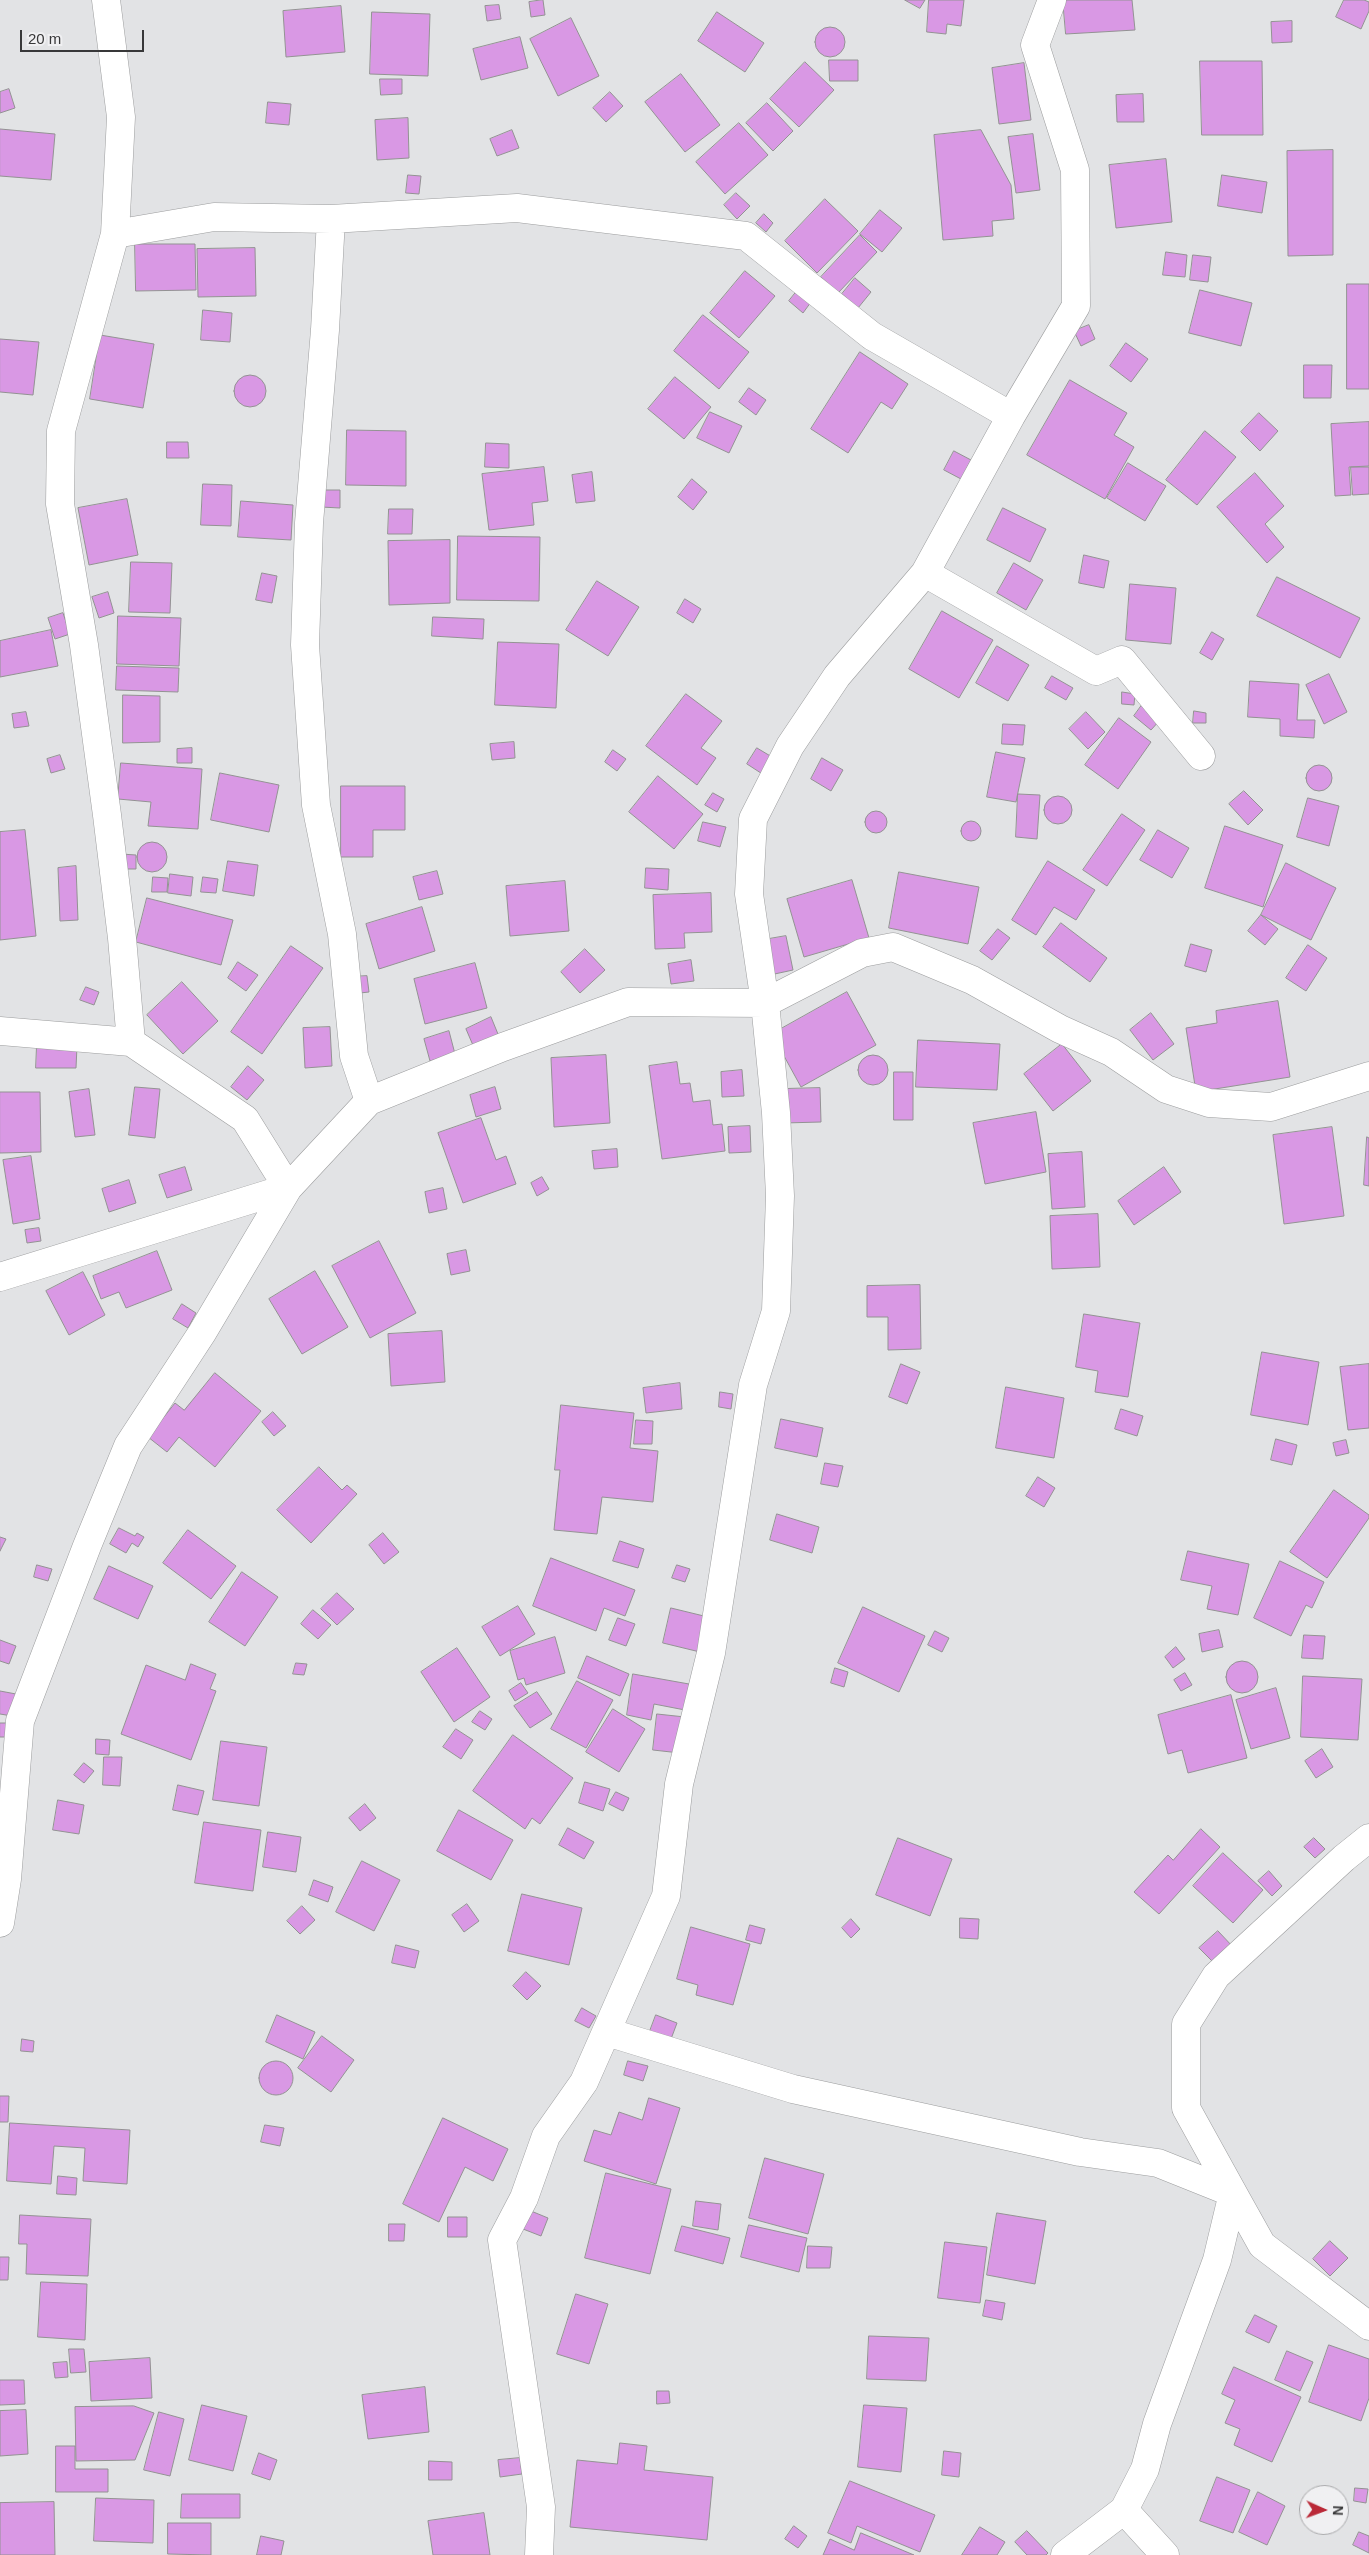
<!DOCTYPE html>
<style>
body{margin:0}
#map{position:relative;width:1369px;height:2555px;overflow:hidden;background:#e2e3e5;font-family:Helvetica,sans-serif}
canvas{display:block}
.north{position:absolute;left:1299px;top:2485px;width:50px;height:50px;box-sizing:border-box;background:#f0f0f2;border:1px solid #a6a6a8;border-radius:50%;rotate:92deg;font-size:14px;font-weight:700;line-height:20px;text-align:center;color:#383839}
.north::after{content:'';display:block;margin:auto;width:18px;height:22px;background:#ba2938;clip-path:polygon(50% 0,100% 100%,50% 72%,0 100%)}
.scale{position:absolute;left:20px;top:30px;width:124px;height:22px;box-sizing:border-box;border:2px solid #383839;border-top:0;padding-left:6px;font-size:15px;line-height:18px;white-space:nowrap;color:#383839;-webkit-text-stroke:4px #f0f0f2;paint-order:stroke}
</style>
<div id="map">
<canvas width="1369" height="2555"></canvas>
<div class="north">N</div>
<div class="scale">20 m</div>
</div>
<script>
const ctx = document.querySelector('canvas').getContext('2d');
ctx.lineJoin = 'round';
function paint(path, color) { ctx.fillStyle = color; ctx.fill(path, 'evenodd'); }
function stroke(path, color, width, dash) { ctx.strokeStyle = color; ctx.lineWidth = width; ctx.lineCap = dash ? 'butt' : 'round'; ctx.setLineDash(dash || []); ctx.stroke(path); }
const building = new Path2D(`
 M543,0l2,15 -14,2 -2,-15z
 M905,0h20l-5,8z
 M929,0h35l-3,26 -14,-2 -1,10 -19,-2z
 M1063,0h69l3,30 -69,4z
 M1344,0h20l5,2v9l-8,18 -25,-12z
 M499,5l2,14 -14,2 -2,-15z
 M341,6l4,46 -59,5 -3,-46z
 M372,12l58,2 -2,62 -58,-2z
 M717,12l47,31 -19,29 -47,-31z
 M571,18l28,58 -41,20 -28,-57z
 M1292,21v21l-20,1 -1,-21z
 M815 42a15 15 0 1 1 30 0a15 15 0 1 1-30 0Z
 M520,37l8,31 -47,12 -8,-31z
 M829,60h29v21h-28z
 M1200,61h62l1,74h-61z
 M805,62l29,28 -35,37 -29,-28z
 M1024,63l7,57 -32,4 -7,-56z
 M681,74l39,51 -35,27 -40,-50z
 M380,79h22v15l-21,1z
 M9,89l6,19 -15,5v-21z
 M610,92l13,14 -17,16 -13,-14z
 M1143,94l1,28h-27l-1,-27z
 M268,102l23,2 -2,21 -23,-2z
 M767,103l26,28 -20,20 -27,-28z
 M408,118l1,40 -32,2 -2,-40z
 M739,123l29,32 -43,39 -29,-32z
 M0,129l55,5 -4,46 -51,-4z
 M512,130l7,18 -22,8 -7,-17z
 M981,130l30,55 3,34 -22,2 1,15 -50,4 -9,-105z
 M1033,134l7,56 -24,3 -8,-56z
 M1333,150v105l-45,1 -1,-105z
 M1166,159l6,63 -56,6 -7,-63z
 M408,175l13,1 -2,18 -13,-1z
 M1222,175l45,7 -5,31 -44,-7z
 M736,193l14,13 -13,13 -13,-14z
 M825,199l33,32 -41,42 -32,-32z
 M880,210l22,18 -20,24 -22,-18z
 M764,214l9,9 -7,9 -10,-9z
 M860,235l17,17 -39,41 -17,-16z
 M135,244h60l1,46 -60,1z
 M255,248l1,48 -58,1 -1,-48z
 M1166,252l21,3 -2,22 -22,-2z
 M1193,255l18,2 -3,25 -18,-2z
 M745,271l30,25 -36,42 -29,-25z
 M855,278l16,14 -13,16 -16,-14z
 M1347,284h22v105h-22z
 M1200,290l52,13 -11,43 -52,-13z
 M797,291l14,11 -8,11 -14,-12z
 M203,310l29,3 -2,29 -29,-2z
 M703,315l46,37 -30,37 -45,-38z
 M1089,325l6,14 -14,7 -7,-15z
 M100,335l54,9 -11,64 -53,-9z
 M0,339l39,3 -6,53 -33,-3z
 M1126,343l22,16 -17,23 -21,-16z
 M860,352l48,32 -16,25 -11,-7 -33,51 -37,-24z
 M1304,365h28l-1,33h-27z
 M234 391a16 16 0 1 1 32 0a16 16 0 1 1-32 0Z
 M675,377l36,30 -27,32 -36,-30z
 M1070,380l57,33 -13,22 20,12 -29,52 -78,-44z
 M749,388l17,12 -10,15 -17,-13z
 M710,412l32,14 -13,27 -32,-15z
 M1259,413l19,18 -18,20 -19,-19z
 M1369,422v44l-20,1 2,28 -16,1 -4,-72z
 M347,430l59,1v55l-60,-1z
 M1205,431l31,26 -39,48 -31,-25z
 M167,442h21l1,16h-22z
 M486,443l23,1v24l-24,-1z
 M954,451l17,9 -10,19 -17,-9z
 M1128,463l38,23 -21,35 -38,-23z
 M544,467l4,34 -16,2 2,22 -45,5 -7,-56z
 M1351,467h18v27l-16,1z
 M592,472l3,29 -19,2 -4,-28z
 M1255,473l29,33 -19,18 19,23 -17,16 -50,-56z
 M692,479l15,13 -14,18 -15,-13z
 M203,484l29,1 -1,41 -30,-1z
 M322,490h18v18l-19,-1z
 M127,499l11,56 -49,10 -11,-57z
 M241,501l52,4 -2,35 -53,-3z
 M1003,508l43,21 -16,33 -43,-22z
 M389,509h24l-1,25h-24z
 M458,536l82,1 -1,64 -82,-1z
 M450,540v63l-61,2 -1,-64z
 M1084,555l25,6 -5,27 -25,-5z
 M131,562l41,1 -2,50 -41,-1z
 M1014,563l29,17 -17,30 -29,-17z
 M262,573l15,3 -5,27 -16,-3z
 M1277,577l83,41 -20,40 -83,-42z
 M597,581l42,26 -31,49 -42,-26z
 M1130,584l46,4 -5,56 -45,-4z
 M108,592l6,21 -15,5 -7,-21z
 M685,599l16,10 -8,14 -16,-10z
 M942,611l51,29 -34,58 -50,-29z
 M63,613l7,21 -15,5 -7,-21z
 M118,616l63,2 -2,48 -62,-2z
 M433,617l51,2 -1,20 -51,-3z
 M51,630l7,36 -58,11v-36z
 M1212,632l12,7 -12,21 -12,-7z
 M498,642l61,2 -3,64 -61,-3z
 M997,646l32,19 -21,36 -32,-18z
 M117,666l62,2 -1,24 -62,-2z
 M1329,674l18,38 -23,12 -18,-39z
 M1052,676l21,12 -7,12 -21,-12z
 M1250,681l49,3 -2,36h18l-1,18 -34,-2v-17l-32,-2z
 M1122,692l13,2 -1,11 -12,-1z
 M686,694l36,27 -21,27 15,10 -19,27 -51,-39z
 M123,695l37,1v46l-37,1z
 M1142,705l18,15 -9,10 -17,-14z
 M1194,711l12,2v10h-13z
 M26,712l3,14 -15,2 -2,-14z
 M1086,712l19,20 -17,17 -19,-20z
 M1119,718l32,24 -33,47 -33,-24z
 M1003,724l22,1 -2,20 -21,-1z
 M514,742l1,16 -23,2 -2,-16z
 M192,748v15h-15v-14z
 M757,748l20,12 -10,17 -20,-13z
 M613,750l13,9 -9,12 -12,-9z
 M996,752l29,6 -9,44 -29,-5z
 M60,755l5,14 -14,4 -4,-14z
 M822,758l21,12 -12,21 -20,-12z
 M121,763l81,6 -4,60 -50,-3 3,-24 -33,-3z
 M1306 778a13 13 0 1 1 26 0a13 13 0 1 1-26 0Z
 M220,773l59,12 -10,47 -58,-12z
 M658,776l45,38 -29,35 -45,-37z
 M341,786h64v44h-32v27h-32z
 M1244,791l19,19 -15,15 -19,-21z
 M713,793l11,6 -7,13 -12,-7z
 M1018,794l22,1 -3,44 -21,-2z
 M1044 810a14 14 0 1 1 28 0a14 14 0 1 1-28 0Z
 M1308,798l31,8 -10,40 -32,-9z
 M865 822a11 11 0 1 1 22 0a11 11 0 1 1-22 0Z
 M1122,814l23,16 -38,56 -24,-16z
 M961 831a10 10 0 1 1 20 0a10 10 0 1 1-20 0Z
 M703,822l23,5 -6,20 -22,-6z
 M1225,826l58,19 -20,62 -58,-19z
 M25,830l11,106 -36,4v-108z
 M1158,830l31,18 -17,30 -32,-18z
 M137 857a15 15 0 1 1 30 0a15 15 0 1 1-30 0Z
 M121,854l15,1v14h-15z
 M228,861l30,4 -4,31 -31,-5z
 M1048,861l47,29 -19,30 -22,-13 -18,28 -24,-15z
 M1286,863l50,25 -25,52 -50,-25z
 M76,866l2,54 -18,1 -2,-53z
 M646,868l23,1 -1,21 -23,-2z
 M437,871l6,23 -24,6 -6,-23z
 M899,872l80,15 -11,57 -79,-16z
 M170,874l23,3 -2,19 -23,-3z
 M153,877l15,1 -1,14h-15z
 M203,877l15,2 -2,14 -15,-1z
 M852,880l17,58 -65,19 -17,-58z
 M565,881l4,50 -59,5 -4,-50z
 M711,893l1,39 -28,1 1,15 -30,1 -2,-54z
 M147,898l86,22 -12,45 -85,-23z
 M422,907l13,44 -56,18 -13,-45z
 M1261,915l17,14 -13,16 -17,-14z
 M1061,923l46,35 -17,24 -47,-35z
 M998,929l12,9 -18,22 -12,-9z
 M786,936l7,34 -23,5 -7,-35z
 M1191,944l21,6 -6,22 -21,-6z
 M1308,945l19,13 -21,33 -20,-13z
 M291,946l32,22 -61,86 -31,-22z
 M585,949l20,21 -25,23 -19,-21z
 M691,960l3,21 -23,3 -3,-20z
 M238,962l20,13 -12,16 -18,-13z
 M475,963l12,45 -62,16 -11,-45z
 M367,976l2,16 -18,2 -1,-17z
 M182,982l36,39 -35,33 -36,-39z
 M86,987l13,5 -5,13 -14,-5z
 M847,992l29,53 -75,42 -29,-53z
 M1278,1001l12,76 -94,15 -10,-64 31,-5 -1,-12z
 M1151,1013l23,31 -21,16 -23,-30z
 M491,1017l9,22 -25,11 -9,-21z
 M330,1027l2,39 -27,2 -2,-40z
 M449,1031l6,23 -25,7 -6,-22z
 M918,1040l82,4 -3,46 -81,-3z
 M1062,1044l29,37 -38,30 -29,-37z
 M37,1045l40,1 -1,22h-40z
 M858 1070a15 15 0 1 1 30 0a15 15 0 1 1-30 0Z
 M606,1055l4,68 -56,4 -3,-69z
 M677,1062l3,22 10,-1 3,19 17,-2 3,25 9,-1 3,27 -63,8 -13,-93z
 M248,1066l16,14 -17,20 -16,-13z
 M742,1070l2,26 -22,1 -1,-25z
 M894,1072h19v48h-19z
 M135,1087l25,2 -5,49 -26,-3z
 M495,1087l6,22 -25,8 -6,-22z
 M820,1088l1,34 -37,1 -1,-34z
 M89,1089l6,46 -20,2 -6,-45z
 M0,1092h40l1,60 -41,1z
 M1036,1112l10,60 -61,12 -12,-61z
 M481,1118l15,42 10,-4 10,28 -53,19 -25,-70z
 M750,1126l1,26 -22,1 -1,-26z
 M1332,1127l12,89 -60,8 -11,-89z
 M1367,1137l2,1v48l-5,-1z
 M617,1149l1,18 -24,2 -2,-18z
 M1082,1152l3,55 -33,2 -4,-55z
 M31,1156l9,63 -27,5 -10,-64z
 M185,1167l7,23 -25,8 -8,-23z
 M1164,1167l17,25 -47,33 -16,-24z
 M542,1177l7,12 -12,7 -6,-13z
 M129,1180l7,23 -27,9 -7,-23z
 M443,1188l4,21 -18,4 -4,-21z
 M1098,1214l2,53 -48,2 -2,-53z
 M39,1228l2,13 -14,2 -2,-13z
 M379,1241l37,72 -46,25 -38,-72z
 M466,1250l4,21 -19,4 -4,-21z
 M157,1251l15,39 -46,18 -7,-16 -18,7 -8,-23z
 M315,1271l33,56 -46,27 -33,-55z
 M83,1272l22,43 -36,20 -23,-44z
 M920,1285l1,64 -33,1v-33h-21v-31z
 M182,1304l14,9 -8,15 -15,-9z
 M1084,1314l56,9 -12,74 -33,-5 3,-21 -22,-4z
 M442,1331l3,51 -54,4 -3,-52z
 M1262,1352l57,10 -11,63 -57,-10z
 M901,1364l19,8 -13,32 -18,-7z
 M1369,1364v64l-21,2 -8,-63z
 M215,1373l46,38 -46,56 -36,-30 -12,15 -19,-15 27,-34 9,7z
 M680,1383l2,26 -36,4 -3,-25z
 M1006,1387l58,11 -10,60 -58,-10z
 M720,1392l13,2 -2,15 -12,-2z
 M561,1405l73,8 -4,35 28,3 -5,51 -51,-5 -5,37 -43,-4 6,-60h-5z
 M1121,1409l22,7 -6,20 -22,-7z
 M273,1412l13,14 -12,10 -12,-14z
 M781,1419l42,9 -6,29 -42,-9z
 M636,1420l17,1 -1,23h-18z
 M1276,1439l21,6 -5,20 -21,-5z
 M1346,1440l3,13 -13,3 -3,-13z
 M825,1463l18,3 -5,21 -17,-3z
 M319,1467l23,23 5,-5 10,9 -46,49 -34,-33z
 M1038,1477l17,11 -11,19 -18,-11z
 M1334,1490l35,25v3l-42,60 -37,-26z
 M777,1514l42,13 -7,26 -42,-13z
 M119,1528l16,8 2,-3 7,4 -6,10 -6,-4 -6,10 -16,-9z
 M188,1530l48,36 -25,33 -48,-36z
 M383,1533l16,19 -15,12 -15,-19z
 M0,1537l6,2 -6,12z
 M620,1541l24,8 -6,19 -25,-7z
 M1188,1551l61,13 -11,51 -31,-6 5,-23 -31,-6z
 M551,1558l84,32 -10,26 -21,-8 -8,23 -63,-25z
 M1280,1561l44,21 -12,26 -6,-3 -15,31 -37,-18z
 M37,1565l15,4 -4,12 -14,-4z
 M677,1565l13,4 -5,13 -13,-4z
 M109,1566l44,20 -15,33 -44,-20z
 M242,1572l36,25 -33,49 -36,-24z
 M337,1593l17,16 -17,16 -16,-16z
 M518,1606l17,28 -35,22 -18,-29z
 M863,1607l62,29 -26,56 -61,-29z
 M671,1608l37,9 -8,35 -37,-9z
 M313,1610l18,15 -13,14 -17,-15z
 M618,1618l17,6 -9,22 -17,-6z
 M1219,1630l4,17 -21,5 -3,-18z
 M935,1631l14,7 -7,14 -14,-7z
 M1304,1635l21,1 -2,23 -21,-1z
 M555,1637l10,36 -39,12 -2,-7 -6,2 -8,-29z
 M0,1640l16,6 -7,18 -9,-3z
 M1176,1647l9,12 -12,9 -8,-11z
 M457,1648l33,49 -36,25 -33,-50z
 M587,1656l42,18 -9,22 -42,-18z
 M1226 1677a16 16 0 1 1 32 0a16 16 0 1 1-32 0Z
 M296,1663l11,1 -3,11 -11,-1z
 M191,1664l25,10 -6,15 6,2 -25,69 -70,-26 25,-69 39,15z
 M835,1668l13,4 -4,15 -13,-4z
 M1185,1673l7,12 -11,6 -7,-11z
 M633,1674l56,10 -4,26 -31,-6 -3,16 -24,-5z
 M1303,1676l59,3 -4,61 -57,-3z
 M577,1681l36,19 -27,48 -35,-19z
 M521,1683l7,10 -13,8 -6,-10z
 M1276,1688l14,50 -39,11 -15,-49z
 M0,1691l16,3 -4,22 -12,-2z
 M537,1692l15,22 -22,14 -16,-22z
 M1231,1695l16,63 -59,15 -6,-23 -14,4 -10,-39z
 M613,1709l32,20 -26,43 -33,-20z
 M480,1711l12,8 -7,11 -13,-8z
 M657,1714l28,3 -5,36 -27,-3z
 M0,1723h7l-1,14h-6z
 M456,1729l17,11 -12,19 -18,-12z
 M513,1735l60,43 -33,46 -8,-6 -7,11 -52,-38z
 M96,1739l14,1 -1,15 -13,-1z
 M221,1741l46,6 -8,59 -46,-6z
 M1322,1749l11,18 -17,11 -11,-17z
 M104,1757h18l-2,29 -17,-1z
 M84,1763l10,8 -10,12 -10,-8z
 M585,1782l25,7 -7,22 -24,-8z
 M178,1785l26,6 -6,24 -25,-5z
 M616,1792l13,6 -6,13 -14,-7z
 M58,1800l26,5 -5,29 -26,-4z
 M365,1804l11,14 -16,13 -11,-13z
 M459,1810l54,30 -22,40 -54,-29z
 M204,1822l57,8 -8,61 -58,-8z
 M568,1828l26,14 -10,17 -25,-14z
 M1201,1829l19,18 -61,67 -25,-22 34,-37 5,5z
 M268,1832l33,5 -5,35 -33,-5z
 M898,1838l54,21 -22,57 -54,-21z
 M1314,1838l11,11 -10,9 -11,-11z
 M1223,1853l40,37 -30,33 -40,-37z
 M362,1861l38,19 -26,51 -38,-19z
 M1269,1871l13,15 -10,10 -14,-15z
 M314,1880l19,7 -5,15 -19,-7z
 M522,1894l60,14 -13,57 -61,-14z
 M467,1904l12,17 -15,11 -12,-17z
 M302,1906l13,14 -15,14 -13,-13z
 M960,1918l19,1 -1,20 -18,-1z
 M851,1919l9,10 -9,9 -9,-10z
 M750,1925l15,4 -4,15 -15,-4z
 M691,1927l59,17 -17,61 -37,-10 2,-10 -21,-6z
 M1218,1931l16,17 -18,17 -17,-17z
 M396,1945l23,6 -4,17 -23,-5z
 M526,1972l15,14 -14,14 -14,-14z
 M582,2008l14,8 -7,12 -14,-7z
 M277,2015l38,17 -12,27 -37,-17z
 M656,2015l21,8 -6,16 -21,-8z
 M322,2036l32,24 -23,32 -33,-24z
 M22,2039l12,2 -1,11 -12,-1z
 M628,2061l20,5 -5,15 -19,-6z
 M259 2078a17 17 0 1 1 34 0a17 17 0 1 1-34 0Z
 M0,2096h9l-1,26h-8z
 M649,2098l31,10 -24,76 -72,-23 10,-31 17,5 8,-23 23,8z
 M443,2118l65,31 -15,32 -28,-14 -26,55 -36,-18z
 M10,2123l120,7 -3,54 -44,-3 2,-33 -31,-2 -3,38 -44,-3z
 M265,2125l19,3 -4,18 -19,-4z
 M765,2158l59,16 -16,60 -59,-16z
 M606,2173l65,16 -21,85 -65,-16z
 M58,2176l19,2 -1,17 -19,-1z
 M696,2201l25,3 -3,26 -25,-4z
 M531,2211l17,7 -7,18 -18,-7z
 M997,2213l49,8 -11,63 -48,-9z
 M20,2215l71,4 -3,57 -62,-2 1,-30h-8z
 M448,2217h19v20h-19z
 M389,2224h16l-1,17h-15z
 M749,2225l58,13 -8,34 -58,-15z
 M682,2226l48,12 -7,26 -48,-13z
 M1330,2241l18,17 -18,18 -17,-17z
 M945,2242l42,5 -7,56 -42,-5z
 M808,2246l24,1 -2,21h-23z
 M0,2257h9l-1,23h-8z
 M41,2282l46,2 -2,56 -47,-3z
 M576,2294l32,10 -19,60 -32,-10z
 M986,2300l19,3 -3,17 -19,-4z
 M1255,2315l22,11 -8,17 -23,-11z
 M869,2336l60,2 -3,43 -59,-2z
 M1329,2345l40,14v39l-8,23 -52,-19z
 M69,2349h15l2,23 -15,1z
 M1287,2351l26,11 -13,29 -25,-11z
 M150,2358l2,40 -61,3 -2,-39z
 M67,2362l1,15 -13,1 -2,-15z
 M1234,2367l67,30 -29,65 -38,-17 6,-16 -15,-6 10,-23 -13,-6z
 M0,2380h24l1,24 -25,1z
 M425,2387l4,45 -61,7 -6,-44z
 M657,2391h12l1,12 -13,1z
 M202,2405l45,11 -14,55 -44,-11z
 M864,2405l43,3 -6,64 -43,-5z
 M134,2406l20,7 -19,47 -59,1 -1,-54z
 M26,2410l2,44 -28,2v-45z
 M159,2412l25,7 -14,57 -26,-6z
 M620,2443l27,3 -3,24 69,7 -6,63 -137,-13 7,-67 40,4z
 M56,2446h19v23h33v23h-52z
 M944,2451l17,2 -2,24 -17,-2z
 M259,2453l18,7 -7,20 -18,-6z
 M520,2458l2,16 -22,3 -2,-17z
 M429,2461l23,1v18h-23z
 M1217,2477l33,13 -17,43 -33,-12z
 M850,2481l85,34 -15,37 -63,-26 -6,17 -23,-10z
 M1355,2488l13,1 -2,14 -12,-2z
 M1258,2492l27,14 -18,39 -28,-13z
 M182,2494h58v24h-59z
 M96,2498l58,2 -1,43 -59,-2z
 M54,2502l1,53h-55v-52z
 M484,2513l6,42h-57l-5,-34z
 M168,2523h43v32l-43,-1z
 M794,2526l13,10 -9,12 -13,-9z
 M980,2527l25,15 -8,13h-35z
 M1027,2531l21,22 -2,2h-19l-12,-13z
 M1359,2532l10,4v17l-16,-8z
 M861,2533l53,22h-91l7,-16 24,11z
 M261,2536l23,5 -3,14h-24z`);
paint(building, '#d998e4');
stroke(building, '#939293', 1);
const minor = new Path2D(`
 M106,0l15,117 -6,117 -54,197 -1,73 24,141 23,170 15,123 9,104
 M331,219l-6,111 -16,193 -4,122 11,160 26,129 12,122 15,45
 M115,234l99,-17 117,2 186,-11 229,28 126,100 139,80
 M925,573l171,98 26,-11 79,96
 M0,1031l131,11 114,77 43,69 -86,145 -74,113 -41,100 -67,175 -13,158 -7,44
 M0,1277l288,-89 81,-87 134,-54 125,-45 137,1 97,-50 31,-6 79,33 88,49 51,23 55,37 43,14 62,4 98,-31
 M607,2032l186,57 287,63 78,11 75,30 29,52 107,81
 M1124,2510l41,45
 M539,2555l2,-48 -39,-267 22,-42 22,-62 38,-54 82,-186 13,-112 32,-131 42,-268 23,-74 4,-115 -4,-83 -11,-110 -16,-109 4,-75 37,-73 47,-70 88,-103 86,-157 65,-110 -1,-136 -40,-125 17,-45
 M1065,2555l59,-45 21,-41 12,-45 60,-164 16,-67 -47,-85v-84l30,-48 128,-118 25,-20`);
stroke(minor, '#9c9d9e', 29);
stroke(minor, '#fff', 28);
</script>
